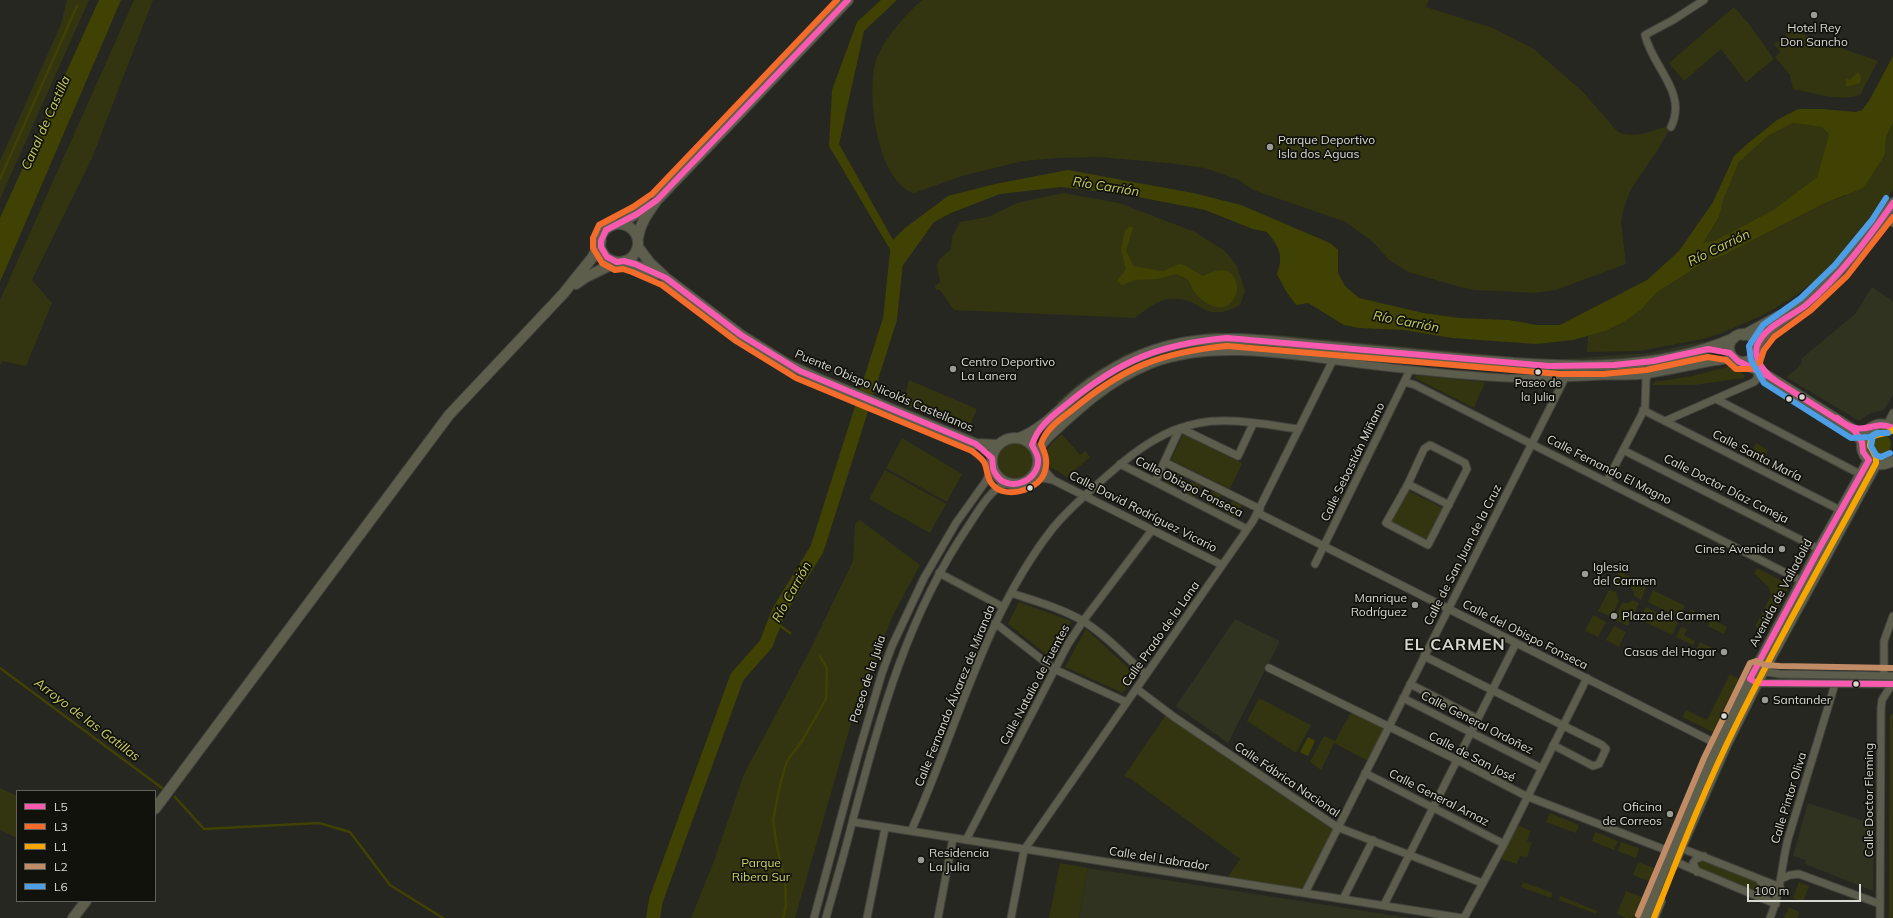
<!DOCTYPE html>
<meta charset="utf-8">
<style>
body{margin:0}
#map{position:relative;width:1893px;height:918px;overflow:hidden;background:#262720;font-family:Mulish,sans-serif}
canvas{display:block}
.legend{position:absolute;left:16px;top:790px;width:140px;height:112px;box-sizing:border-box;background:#12120d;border:1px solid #61625b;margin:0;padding:5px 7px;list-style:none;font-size:12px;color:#d8d9d1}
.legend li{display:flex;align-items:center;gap:8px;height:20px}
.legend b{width:20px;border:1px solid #61625b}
.scale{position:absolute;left:1747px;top:884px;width:114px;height:18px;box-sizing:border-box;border:2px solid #d8d9d1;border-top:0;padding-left:5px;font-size:12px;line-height:14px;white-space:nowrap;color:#d8d9d1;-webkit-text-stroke:3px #12120d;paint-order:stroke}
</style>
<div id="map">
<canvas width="1893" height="918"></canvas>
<ul class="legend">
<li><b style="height:5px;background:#f75aaf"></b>L5</li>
<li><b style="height:5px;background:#f36c2b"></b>L3</li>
<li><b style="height:5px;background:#f7a600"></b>L1</li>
<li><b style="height:5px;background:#c18c65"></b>L2</li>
<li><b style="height:5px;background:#4d9ee5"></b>L6</li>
</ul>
<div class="scale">100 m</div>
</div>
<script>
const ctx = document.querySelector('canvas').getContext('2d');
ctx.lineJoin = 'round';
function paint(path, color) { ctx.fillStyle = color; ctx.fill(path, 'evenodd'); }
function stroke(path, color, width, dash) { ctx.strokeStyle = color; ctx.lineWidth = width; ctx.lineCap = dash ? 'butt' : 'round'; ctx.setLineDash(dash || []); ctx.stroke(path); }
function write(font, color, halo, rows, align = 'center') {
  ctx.font = font + ' Mulish,sans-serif'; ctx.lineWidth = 3.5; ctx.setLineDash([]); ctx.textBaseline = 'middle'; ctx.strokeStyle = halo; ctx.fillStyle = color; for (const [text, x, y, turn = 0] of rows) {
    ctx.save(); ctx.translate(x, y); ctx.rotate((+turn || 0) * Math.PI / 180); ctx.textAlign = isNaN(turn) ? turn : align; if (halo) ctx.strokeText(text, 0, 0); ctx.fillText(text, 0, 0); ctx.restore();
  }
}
paint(new Path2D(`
 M1872,287l21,14v94l-9,15 -13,3 -12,8 -73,-44 13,-10 3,-6 -1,-2 54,-45z
 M1211,332l70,3 267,25 101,-7 55,-12 5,15 -59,12 -63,4 -48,1 -253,-24 -55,-4 -31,2 -24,4 -46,16 -26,16 -38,30 -10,-11 32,-26 37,-22 37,-13z
 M1235,619l45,22 -52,102 -52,-37z
 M1808,803l56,18 10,1 -1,69 -68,-27 1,-4 -13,-4z
 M1088,868l321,50h-330z`), '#313321');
paint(new Path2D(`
 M67,0h22l-89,199v-38l61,-137z
 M134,0h19l-61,158 -60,122 20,23 -26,63 -24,-5 -2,4v-65z
 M922,0h507l-3,7 67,21 41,21 48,42 36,41c17,7 33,-1 50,-6l1,4 -12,21 -26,38 -7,18 -3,15 5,42 -70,26 -21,3 -18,-1 -42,-2 -11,-2 -56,-16 -19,-12 -15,-17 -28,-21 -93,-32 -14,-10 -34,-12 -38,-5 -67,-6 -43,1 -34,3 -61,15 -48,17c-38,-11 -50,-108 -36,-138 10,-21 28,-41 44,-55z
 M1734,7l15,17 25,35 -28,23 -25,-33 -37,32 -15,-18z
 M1787,29l91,32 -18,34c-20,7 -46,-2 -67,-6l-3,-14 -15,-18 5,-5 -6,-8 12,-8z
 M1793,123l29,4 7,9 -12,41 -44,33 -57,30 -13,3 16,-26 5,-19 15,-36 29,-26z
 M1893,123v66l-21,34 -19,21 -42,40 -22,16 -26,15 -41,18 -19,6 -64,12 -52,1 1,-16 25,-8 29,-19 14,-16 47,-30 21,-8 99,-51 22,-8 40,-40 1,-19z
 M1063,193l56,10 76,29 30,19 12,15 8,25 -5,14c-39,21 -37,-10 -71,-6 -12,1 -25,12 -34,19l-181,-8 -14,-20h-4l-1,-4 5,-4 -3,-17 2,-5 12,-11 1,-12 8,-15 28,-5 29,-14z
 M1731,366l14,9 -1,3 -50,7h-42l3,-3 37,-6z
 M1416,375l69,7 -11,26 -59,-30z
 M909,380l68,29 -10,23 -64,-28z
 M1062,434l18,21 5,-4 5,6 -23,20 -17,-10c-10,-14 1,-24 12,-33z
 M1183,434l59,29 -12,26 -59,-29z
 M992 461a23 23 0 1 1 46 0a23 23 0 1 1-46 0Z
 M902,438l60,36 -15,28 -61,-34z
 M1756,443l12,7 -7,14 -13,-6z
 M885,470l61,34 -16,29 -61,-34z
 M1170,471l9,4 -6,13 -9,-4z
 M1191,481l10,4 -6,13 -10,-4z
 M1212,491l9,4 -6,13 -9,-5z
 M1409,491l34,17 -17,32 -35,-18z
 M1232,501l10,4 -6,13 -10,-5z
 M860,520l60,45 -27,50 -37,91 -61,212h-104l23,-57 30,-87 65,-122 44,-91 2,-37z
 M1757,568l33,17 -24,47 -11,-5 16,-32 -2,-7 -15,-15z
 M1619,572l12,5 -4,8h-5l-4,3 -6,-4z
 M1635,579l12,6 -6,15 -7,-4v-3l-3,-6z
 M1609,590l7,2 3,9 -8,16 -13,-6z
 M1653,590l32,16 -6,12 -31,-16z
 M1632,600l7,3 -11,23 -14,-7 8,-16h6z
 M1019,602l52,19 -20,37 -43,-34z
 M1646,607l32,16 -6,12 -33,-16z
 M1691,609l15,8 -2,6 -11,-5 -3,6 -5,-3z
 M1593,615l13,7 -8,15 -13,-6z
 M1711,619l16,8 -3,7 -16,-8z
 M1614,626l12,6 -7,15 -13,-7z
 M1681,627l6,2 -3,6 11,6 -2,4 -17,-8z
 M1086,629l49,45 -12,19 -58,-26z
 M1700,642l16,8 -3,6 -16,-8z
 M1730,674l11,6 -26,53 -33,-16 4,-7 21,10z
 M1259,698l52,27 -15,28 -49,-32z
 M1353,709l35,18 -18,35 -36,-19 -13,27 -11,-8 14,-26 11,5z
 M1168,712l169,115 -32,66 -76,-12v-6l11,-16 -109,-80 -7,-3z
 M1893,713v205h-4l1,-202z
 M0,788l17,8v42l-17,-8z
 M1550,813l29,12 -3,8 -30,-11z
 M1517,825l14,6 -4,10 5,2 -5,14 -7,-1 -3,8 -16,-5z
 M1595,832l23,9 -4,9 -22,-9z
 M1621,842l18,6 -3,10 -18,-7z
 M1700,857l63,27 -3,10 -63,-22 -1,-13z
 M1638,862l16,6 -5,13 -16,-6z
 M1060,863l28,5 -9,50h-30z
 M1523,882l30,11 -2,5 -30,-11z
 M1799,882l10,4 -6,16 -10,-4z
 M1626,891l16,6 -8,21h-8l-9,-4z
 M1560,896l37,15 -1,3 -37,-14z
 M1789,907l10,5 -2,6h-13z`), '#333510');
paint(new Path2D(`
 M99,0h22l-121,282v-64z
 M881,0h16l-33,31 -25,113 54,96 12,-12 43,-32 47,-12 73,-14 125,23 48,12 89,38 8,7v23l7,13 14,12 64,15 36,5 50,2 28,5h23l87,-45 32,-29 34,-49 21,-46 12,-11 31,-25 21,-11h24l34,3 6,-2 7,-9 24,-45v67l-7,14 -1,18 -22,33 -40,16 -99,51 -21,8 -47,30 -14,16 -20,14 -17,8 -32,9 -37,4 -84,-6 -48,-8 -45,-2 -15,-3 -36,-22 -11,2c-8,-7 -15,-21 -20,-31 7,-19 2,-27 -10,-42l-14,-3 -48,-19 -82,-16 -62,-7 -61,7 -49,19 -17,9 -33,46 -72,-122 3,-56 25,-68zM1793,123l29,4 7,8 -12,42 -44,33 -57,30 -13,3 16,-26 5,-19 15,-36 29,-26z
 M1858,72l3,4 -1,7 -14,4v-8l4,1z
 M1130,226l3,2 -7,22 7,16 30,5 16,-7 5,1 19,11c12,-5 27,-12 33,6 2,7 1,12 -3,18 -11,16 -32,2 -40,-10 -2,-4 -3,-9 -6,-11 -3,-2 -7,-4 -11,-5l-19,5 -22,1 -13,5 -5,-4 9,-12 -5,-19 4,-20z
 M1871 444a10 10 0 1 1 20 0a10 10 0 1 1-20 0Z
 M1308,737l7,4 -7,15 -8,-4z`), '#404203');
stroke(new Path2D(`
 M0,179l77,-173
 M775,622l15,11
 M0,668l162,120
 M175,797l29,32 115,-6 31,9 40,53 53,33
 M783,918l3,-13 -1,-25 -8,-33 -4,-27 8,-39 6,-20 15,-20 24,-42 1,-30 -7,-13`), '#404203', 2.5);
stroke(new Path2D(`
 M653,918l3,-18 81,-223 29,-33 13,-33 38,-62 73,-230 7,-67 7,-8`), '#404203', 14);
const street = new Path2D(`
 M1671,127c17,-35 -19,-60 -26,-92l28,-15 31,-20
 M1883,217l10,6
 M1405,382l10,3 387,196
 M1716,399l144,75
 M1643,410l197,100
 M1665,421l89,-39 3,-3 1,-8
 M1887,425l6,-12
 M1430,445l35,18 2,6 -39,76 -42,-22 22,-39 16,-35z
 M1623,450l196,99
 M1038,456l4,-10 7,-8c31,-29 61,-57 101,-73 63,-25 144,-9 209,-1 49,6 98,11 147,14 32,1 64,0 97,-2 15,0 31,1 46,-2 29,-4 56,-12 85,-15
 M1164,462l96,47
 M1038,463l15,17
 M1120,464l127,65
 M1033,476l20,4 169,85
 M1607,481l38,-73 1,-29 2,-4
 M1155,482l25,-54 58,28 15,-32
 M1408,484l41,21
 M1258,513l459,231
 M1315,564l95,-194
 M939,573l64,34
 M1011,593c24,8 50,15 72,28 23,14 43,36 63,54
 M995,623l59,46 72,33
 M1424,656l178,89 4,4 -7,15 -6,2 -40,-21
 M1269,668l182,89 75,39 145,56
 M1759,671l21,3 113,2
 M1884,676v-35l9,-25
 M1754,681l3,2 136,1
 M1410,684l68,35
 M1137,689l37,28 163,110 145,56
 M1403,698l138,70
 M1365,773l139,71
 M853,822l609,96
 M911,831c46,-101 72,-214 142,-303 16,-20 37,-37 56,-54 26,-23 55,-45 90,-51 32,-6 68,2 100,6
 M966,840l102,-196 15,-23 69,-91
 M1678,849l3,-1 99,39
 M1674,858l1,3 10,5 91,38
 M1697,872l-4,-9 3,-4 8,-3
 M1781,879l9,-4 9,-1 81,30
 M1305,893l260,-515
 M1755,895l5,-1 4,-7 -5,-8
 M1343,899l30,-59
 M1384,905l132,-262
 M814,918l43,-160 25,-85 10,-27 32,-68 32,-55 30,-42 6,-13
 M826,918c9,-33 19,-66 27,-99 28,-105 54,-203 116,-294 10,-15 20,-34 37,-42
 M867,918l18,-90
 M938,918l15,-80
 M1011,918l13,-68 229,-329 80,-161
 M1464,918l40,-74 83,-166
 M1770,918c11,-25 11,-52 18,-79l47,-155
 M1880,918l1,-209 1,-9 10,-16`);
const secondary = new Path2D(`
 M620,224l30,-19
 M600 243a19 19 0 1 1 38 0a19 19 0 1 1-38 0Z
 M638,238c2,-15 10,-25 19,-38l191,-200
 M638,247l12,16 16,15 75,57 48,30 30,14 157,65 22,1
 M624,261l34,13
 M576,284l10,-7 31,-15
 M1729 348a14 14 0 1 1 28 0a14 14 0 1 1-28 0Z
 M1744,335l35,-19
 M1757,346c12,-22 41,-34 59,-51 30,-28 54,-59 77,-92
 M1742,362l26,14 86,54 8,12
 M1893,428c-26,-16 -45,26 -18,35 6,3 12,1 18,-2
 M992 461a23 23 0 1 1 46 0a23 23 0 1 1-46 0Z
 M1019,438c23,-9 40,-28 59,-45 30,-24 66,-43 104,-50 46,-9 93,-1 139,3 51,5 102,9 153,14 89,7 177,14 260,-22
 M155,809l294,-394 114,-121 29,-36 9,-17
 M1673,865l53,-120 31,-62 119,-219
 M73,918l13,-17
 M1645,918l34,-87 51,-113 89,-169 50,-89
 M1653,918l7,-17`);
stroke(street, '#42433d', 9);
stroke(secondary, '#42433d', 12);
stroke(street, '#5c5d4c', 7);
stroke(secondary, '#5d5e4c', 10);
stroke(new Path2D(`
 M848,0l-191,200 -20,14 -31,16 -5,11v6l6,10 10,5 7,-1 11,3 31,14 75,57 59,36 176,73 16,14c1,5 0,11 3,15 11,21 45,9 43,-14 0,-4 -4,-10 -6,-14 6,-19 20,-29 35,-41 52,-43 92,-60 160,-66l322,28 65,-1 39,-4 55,-12 22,4 8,8 30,15 86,54 8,12 1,10 6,8 -50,89 -69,130 7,4 136,1
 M1776,381c-10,-7 -23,-21 -19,-35 7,-20 34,-29 49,-41 34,-29 61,-65 87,-102
 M1837,418c28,23 33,0 56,10`), '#f75aaf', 6);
stroke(new Path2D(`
 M837,0l-185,194 -19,13 -34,18 -6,13v10l9,15 13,7 8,-1 9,3 30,13 74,56 60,37 176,73c4,3 11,8 13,13 3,9 2,17 11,24 15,10 44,1 49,-17 3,-10 0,-18 -4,-27 4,-14 18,-24 30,-33 51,-43 90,-59 156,-65l333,28h43l43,-4 62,-13 18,3 10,9h14l10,-7 4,-12 10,-13 37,-27 36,-34 46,-59`), '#f36c2b', 6);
stroke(new Path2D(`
 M1654,918c26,-66 52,-133 84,-197 43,-87 92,-172 138,-258v-6l-6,-11c0,-16 14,-9 23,-16`), '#f7a600', 6);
stroke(new Path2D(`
 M1638,915l66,-157 46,-95 6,-2 9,4 15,1 113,2`), '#c18c65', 6);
stroke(new Path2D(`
 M1886,198l-14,22 -37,45 -34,33 -38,27 -14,21 2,14 13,23 87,55 19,-1 9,-4h8
 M1888,433h-11l-4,2 -2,11 5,9 5,2 9,-4`), '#4d9ee5', 6);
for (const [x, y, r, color] of [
 [1814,15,4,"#9a9b93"],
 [1270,147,4,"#9a9b93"],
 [953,369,4,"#9a9b93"],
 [1538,372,3.5,"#d8d9d1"],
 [1802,397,3.5,"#d8d9d1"],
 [1789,399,3.5,"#d8d9d1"],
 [1030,488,3.5,"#d8d9d1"],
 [1782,549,4,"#9a9b93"],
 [1585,574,4,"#9a9b93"],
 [1415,605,4,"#9a9b93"],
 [1614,616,4,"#9a9b93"],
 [1724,652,4,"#9a9b93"],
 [1856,684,3.5,"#d8d9d1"],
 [1765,700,4,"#9a9b93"],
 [1724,716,3.5,"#d8d9d1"],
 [1670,814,4,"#9a9b93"],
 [921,860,4,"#9a9b93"]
]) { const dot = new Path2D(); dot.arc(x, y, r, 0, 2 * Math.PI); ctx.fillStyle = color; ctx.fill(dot); stroke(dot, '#12120d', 1.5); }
write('11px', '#d8d9d1', '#12120d', [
 ["Paseo de",1538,384],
 ["la Julia",1538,398]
]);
write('12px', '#d8d9d1', '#12120d', [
 ["Hotel Rey",1814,28,"center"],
 ["Don Sancho",1814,42,"center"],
 ["Parque Deportivo",1278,140],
 ["Isla dos Aguas",1278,154],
 ["Centro Deportivo",961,362],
 ["La Lanera",961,376],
 ["Cines Avenida",1774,549,"right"],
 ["Iglesia",1593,567],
 ["del Carmen",1593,581],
 ["Manrique",1407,598,"right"],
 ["Rodríguez",1407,612,"right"],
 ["Plaza del Carmen",1622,616],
 ["Casas del Hogar",1716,652,"right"],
 ["Santander",1773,700],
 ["Oficina",1662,807,"right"],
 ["de Correos",1662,821,"right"],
 ["Residencia",929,853],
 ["La Julia",929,867]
], 'left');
write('12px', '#d8d9d1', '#12120d', [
 ["Puente Obispo Nicolás Castellanos",884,391,23],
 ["Calle Santa María",1757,456,27],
 ["Calle Sebastián Miñano",1353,462,-64],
 ["Calle Fernando El Magno",1609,470,27],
 ["Calle Obispo Fonseca",1189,487,27],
 ["Calle Doctor Díaz Caneja",1726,489,27],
 ["Calle David Rodríguez Vicario",1143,512,27],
 ["Calle de San Juan de la Cruz",1463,555,-63],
 ["Avenida de Valladolid",1781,593,-62],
 ["Calle Prado de la Lana",1161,634,-55],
 ["Calle del Obispo Fonseca",1525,635,27],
 ["Paseo de la Julia",868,679,-72],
 ["Calle Natalio de Fuentes",1035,685,-62],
 ["Calle Fernando Álvarez de Miranda",955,696,-68],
 ["Calle General Ordoñez",1477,723,27],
 ["Calle de San José",1472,757,27],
 ["Calle Fábrica Nacional",1287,780,34],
 ["Calle General Arnaz",1439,798,27],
 ["Calle Pintor Oliva",1789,798,-73],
 ["Calle Doctor Fleming",1869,800,-90],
 ["Calle del Labrador",1159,859,9]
]);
write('12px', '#cbd162', '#12120d', [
 ["Parque",761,863],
 ["Ribera Sur",761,877]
]);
write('italic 13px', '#c8ce5f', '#12120d', [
 ["Canal de Castilla",46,123,-66],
 ["Río Carrión",1106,187,9],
 ["Río Carrión",1719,248,-26],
 ["Río Carrión",1406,322,11],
 ["Río Carrión",792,592,-61],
 ["Arroyo de las Gatillas",87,720,37]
]);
ctx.letterSpacing = '1px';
write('bold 16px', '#d8d9d1', '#12120d', [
 ["EL CARMEN",1455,645]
]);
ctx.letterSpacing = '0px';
</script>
